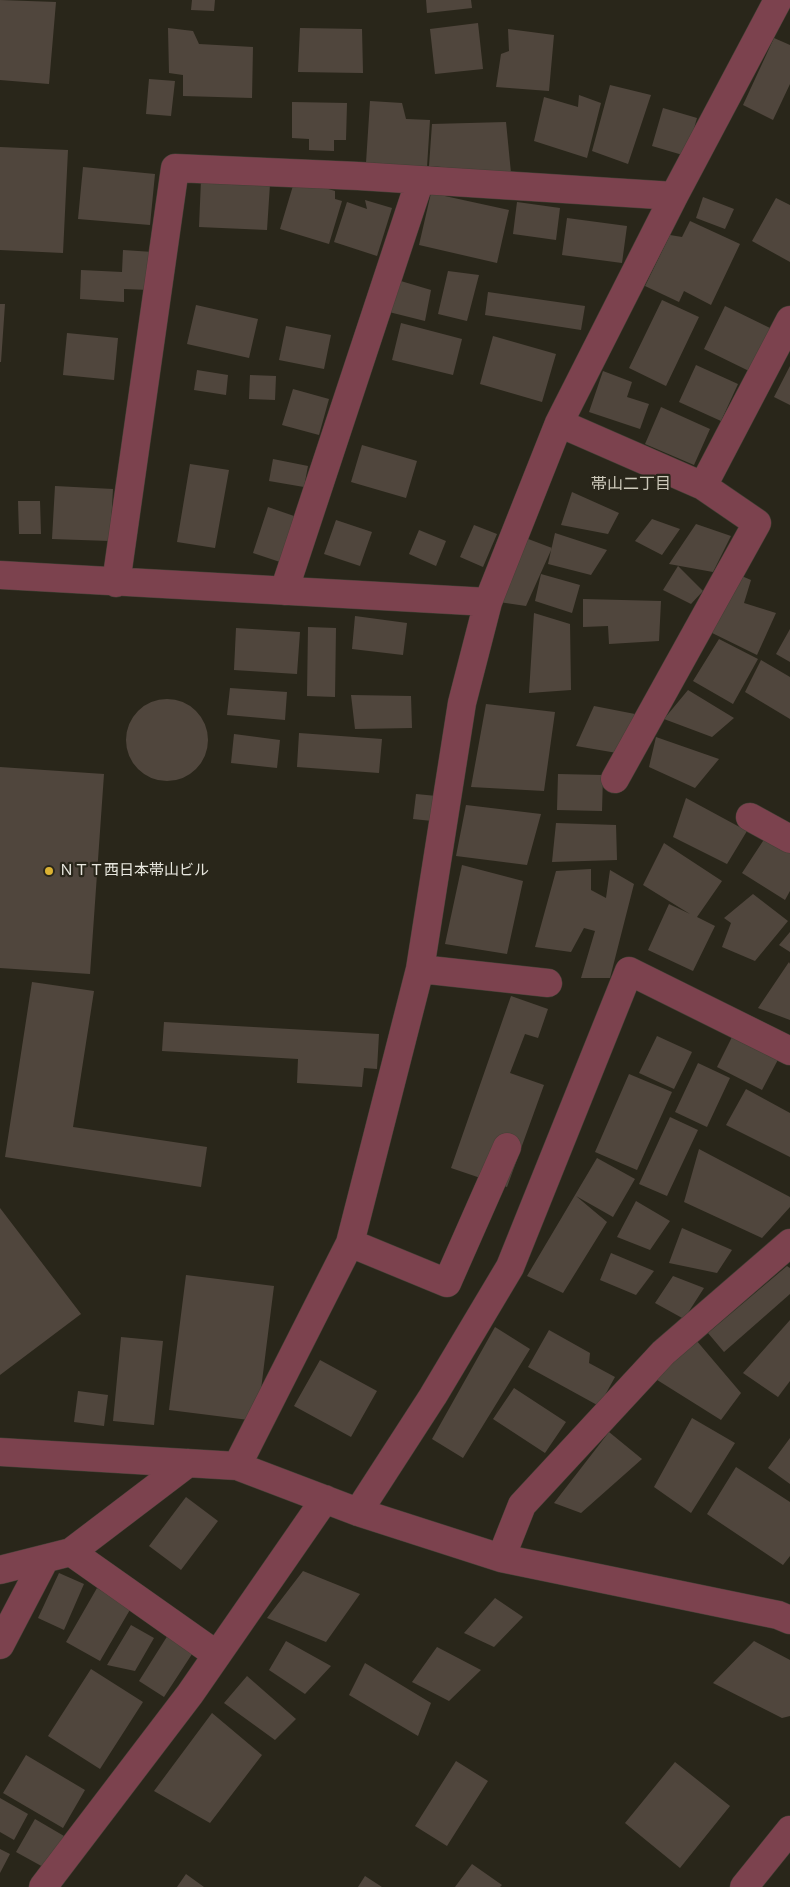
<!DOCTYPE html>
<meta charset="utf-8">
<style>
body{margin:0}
canvas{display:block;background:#29261a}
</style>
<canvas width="790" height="1887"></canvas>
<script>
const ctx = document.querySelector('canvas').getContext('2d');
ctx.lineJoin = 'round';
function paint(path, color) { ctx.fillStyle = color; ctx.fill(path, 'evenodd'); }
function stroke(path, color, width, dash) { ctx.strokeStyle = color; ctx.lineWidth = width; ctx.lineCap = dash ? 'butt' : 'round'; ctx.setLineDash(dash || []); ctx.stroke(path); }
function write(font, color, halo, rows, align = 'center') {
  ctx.font = font + ' "Space Grotesk","Noto Sans JP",sans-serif'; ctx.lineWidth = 4.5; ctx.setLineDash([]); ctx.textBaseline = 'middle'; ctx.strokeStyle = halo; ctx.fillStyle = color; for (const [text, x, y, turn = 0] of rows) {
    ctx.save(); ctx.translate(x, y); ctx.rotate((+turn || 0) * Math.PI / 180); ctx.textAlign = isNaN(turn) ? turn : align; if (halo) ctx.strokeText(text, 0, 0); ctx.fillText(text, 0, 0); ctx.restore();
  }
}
paint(new Path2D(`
 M0,0l56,2 -7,82 -49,-4z
 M192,0h23l-1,11 -23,-1z
 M426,0h45l1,8 -45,5z
 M478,23l5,46 -48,5 -5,-45z
 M168,28l25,3 6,13 54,3 -1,51 -69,-2v-21l-14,-2z
 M300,28l62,1 1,44 -65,-1z
 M508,29l46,6 -5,56 -53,-4 5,-33 8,-3z
 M774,38l16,7v39l-17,36 -30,-15z
 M149,79l26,2 -4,35 -25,-2z
 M610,85l41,10 -23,69 -36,-13z
 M579,95l22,8 -14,55 -53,-17 10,-44 34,10z
 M370,101l32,2 4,16 24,1 -3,47 -61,-4z
 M292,102l55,1 -1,37h-12v11l-25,-1v-11l-17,-1z
 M663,108l34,10 -11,38 -34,-10z
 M506,122l5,51 -82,-7 3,-42z
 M0,147l68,3 -5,103 -63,-3z
 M83,167l72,7 -5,51 -72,-6z
 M295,179l40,12v8l7,2 -13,43 -49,-15z
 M201,180l69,4 -3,46 -68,-3z
 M431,193l78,17 -12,53 -78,-18z
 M703,197l31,12 -9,20 -29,-11z
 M776,198l14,7v57l-38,-21z
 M365,200l27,8 -15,48 -43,-14 13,-40 20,7z
 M517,202l43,6 -4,32 -43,-6z
 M567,218l60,8 -5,37 -60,-8z
 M690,221l50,23 -29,61 -27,-14 -5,11 -34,-16 25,-51 12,2z
 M123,250l30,2 -3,38 -26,-1v13l-44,-3 1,-29 41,2z
 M448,271l31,4 -12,46 -29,-7z
 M394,279l37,11 -6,31 -40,-10z
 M488,292l97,14 -4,24 -96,-15z
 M662,300l37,17 -33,69 -37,-18z
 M0,304h5l-4,58h-1z
 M196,305l62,14 -9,39 -62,-14z
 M725,306l45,22 -21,43 -45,-22z
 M401,323l61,16 -9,36 -61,-15z
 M286,326l45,9 -7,34 -45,-9z
 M67,333l51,5 -4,42 -51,-5z
 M493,336l63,18 -14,48 -62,-18z
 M696,365l42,19 -17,37 -42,-19z
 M790,366v39l-16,-8z
 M197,370l31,5 -2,20 -32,-5z
 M603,371l29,11 -5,15 22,7 -9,25 -51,-17z
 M250,375l26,1 -1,24 -26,-1z
 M293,389l36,10 -10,36 -37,-10z
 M661,407l49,22 -16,36 -49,-21z
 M362,445l55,16 -11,37 -55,-16z
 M273,459l35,7 -4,21 -35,-6z
 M190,464l39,6 -14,78 -38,-6z
 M55,486l58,3 -3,52 -58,-2z
 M572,492l47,21 -11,21 -47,-9z
 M18,501h22l1,33h-22z
 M268,507l26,9 -14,46 -27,-9z
 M652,519l28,10 -18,26 -27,-14z
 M336,520l36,12 -12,34 -36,-12z
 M696,524l35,12 -18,36 -44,-8z
 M474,525l23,9 -14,33 -23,-10z
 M419,530l27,11 -10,25 -27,-12z
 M555,533l52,17 -16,25 -43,-11z
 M523,537l29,11 -26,58 -27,-4z
 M678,566l25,25 -12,13 -28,-14z
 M730,571l21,9 -7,23 32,10 -19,42 -53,-26z
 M541,574l39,11 -8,28 -37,-12z
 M583,599l78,2 -2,40 -50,3 -1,-18 -25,1z
 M534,613l36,11 1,66 -42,3z
 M355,616l52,7 -4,32 -51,-6z
 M308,627l28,1 -1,69 -28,-1z
 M236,628l64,4 -3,42 -63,-4z
 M790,629v33l-14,-8z
 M719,639l39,20 -25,45 -40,-23z
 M761,660l29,17v42l-45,-27z
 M230,688l57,4 -2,28 -58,-5z
 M688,690l46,28 -22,19 -48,-18z
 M351,695l60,1 1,32 -57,1z
 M126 740a41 41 0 1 1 82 0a41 41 0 1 1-82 0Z
 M486,704l69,8 -11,79 -73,-4z
 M594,706l41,8 -18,39 -41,-7z
 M299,733l83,6 -3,34 -82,-6z
 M234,734l46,6 -3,28 -46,-5z
 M656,737l63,22 -24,29 -46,-21z
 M0,767l104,7 -14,200 -90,-6z
 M558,774l45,1 -1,36 -45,-1z
 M416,794l31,3 -15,24 -19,-2z
 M686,798l61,33 -20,33 -54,-27z
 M466,805l75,9 -14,51 -71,-9z
 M556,823l60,2 1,35 -65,2z
 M765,838l25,14v39l-5,9 -43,-27z
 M664,843l58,38 -25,36 18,9 -22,45 -45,-21 21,-46 21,10 -47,-29z
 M462,865l61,16 -16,73 -62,-10z
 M591,869v21l15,8 4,-28 24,14 -24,94h-29l14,-47 -11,-3 -13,24 -36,-5 21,-76z
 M753,894l35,27 -33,40 -33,-14 9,-24 -7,-5z
 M790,932v20l-11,-7z
 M789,962l1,2v56l-32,-12z
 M32,982l62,9 -21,136 134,20 -6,40 -196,-30z
 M511,996l37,13 -10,29 -13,-4 -15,39 34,12 -37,102 -56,-19z
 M164,1022l215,12 -2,35 -13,-1 -2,19 -65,-4 1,-24 -136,-8z
 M736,1029l46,23 -20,38 -45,-23z
 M657,1036l35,16 -18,37 -35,-16z
 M698,1063l32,15 -23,49 -32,-15z
 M629,1074l43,18 -35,78 -42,-18z
 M746,1089l44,24v44l-64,-32z
 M670,1117l28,13 -31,66 -28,-12z
 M699,1149l91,48v10l-28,31 -78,-36z
 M597,1158l38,21 -22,38 -37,-21 31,26 -44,71 -36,-17z
 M636,1201l34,20 -20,29 -33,-13z
 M0,1208l81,106 -81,61z
 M682,1228l50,22 -15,23 -48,-10z
 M611,1253l43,18 -18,24 -36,-15z
 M787,1266l3,2v26l-66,58 -16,-19z
 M186,1275l88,11 -17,135 -88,-11z
 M673,1276l31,12 -20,31 -29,-16z
 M790,1320v61l-12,16 -35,-24z
 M495,1327l35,22 -67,109 -31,-19z
 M549,1330l41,23 -1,10 26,14 -16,29 -71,-39z
 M121,1337l42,4 -9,84 -41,-4z
 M696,1340l45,53 -20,27 -67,-42z
 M320,1360l57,31 -26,46 -57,-31z
 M514,1388l52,34 -21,31 -52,-34z
 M78,1391l30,4 -4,31 -30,-4z
 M692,1418l43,25 -44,70 -37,-26z
 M609,1432l33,27 -61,54 -27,-10z
 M790,1438v46l-22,-16z
 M736,1467l54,35v54l-7,9 -76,-51z
 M186,1497l32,24 -37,49 -32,-24z
 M303,1571l57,23 -34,48 -59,-24z
 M59,1573l25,11 -20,46 -26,-12z
 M97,1588l34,20 -31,53 -34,-19z
 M495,1598l28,19 -29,30 -30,-14z
 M131,1625l23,13 -19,33 -28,-6z
 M168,1635l26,16 -30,46 -25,-16z
 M286,1641l45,25 -26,28 -36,-24z
 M754,1641l36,19v56l-8,2 -69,-35z
 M437,1647l44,23 -32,31 -37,-19z
 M365,1663l66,40 -13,33 -69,-41z
 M91,1669l52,33 -43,67 -52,-33z
 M247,1676l49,43 -21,21 -51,-37z
 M212,1713l50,42 -52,68 -56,-32z
 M26,1755l59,35 -22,38 -60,-35z
 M456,1761l32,20 -41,65 -32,-20z
 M675,1762l55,44 -50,62 -55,-45z
 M0,1798l28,16 -14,26 -14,-8z
 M35,1819l29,17 -19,32 -29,-16z
 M0,1849l10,5 -10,19z
 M472,1864l30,21 -2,2h-45z
 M186,1874l18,13h-27z
 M365,1876l17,11h-24z`), '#50463d');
const minor = new Path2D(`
 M559,423l144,63 54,37 -142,256
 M703,486l87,-166
 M0,575l488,27
 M116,583l59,-415 183,8 316,20
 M284,591l136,-411
 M750,817l40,22
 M420,969l128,14
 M350,1243l97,40 60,-136
 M0,1452l237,14 121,46 143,46 277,57 12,5
 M237,1466l113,-223 70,-274 42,-266 26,-101 71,-179 115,-227 104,-196
 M358,1512l75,-116 77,-129 119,-296 161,80
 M71,1552l146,103
 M501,1558l21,-53 141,-152 127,-110
 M0,1570l71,-18 117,-89
 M0,1645l45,-86
 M43,1887l147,-193 135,-195
 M744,1887l46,-57`);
stroke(minor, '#444136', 29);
stroke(minor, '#7c424e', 28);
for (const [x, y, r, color] of [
 [49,871,5,"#dbb233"]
]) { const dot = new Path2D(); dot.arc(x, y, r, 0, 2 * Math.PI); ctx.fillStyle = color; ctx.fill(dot); stroke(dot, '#29261a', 2); }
write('15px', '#e8e7df', '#29261a', [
 ["ＮＴＴ西日本帯山ビル",59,871]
], 'left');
write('16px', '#cdc9ba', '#29261a', [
 ["帯山二丁目",631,485]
]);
</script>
